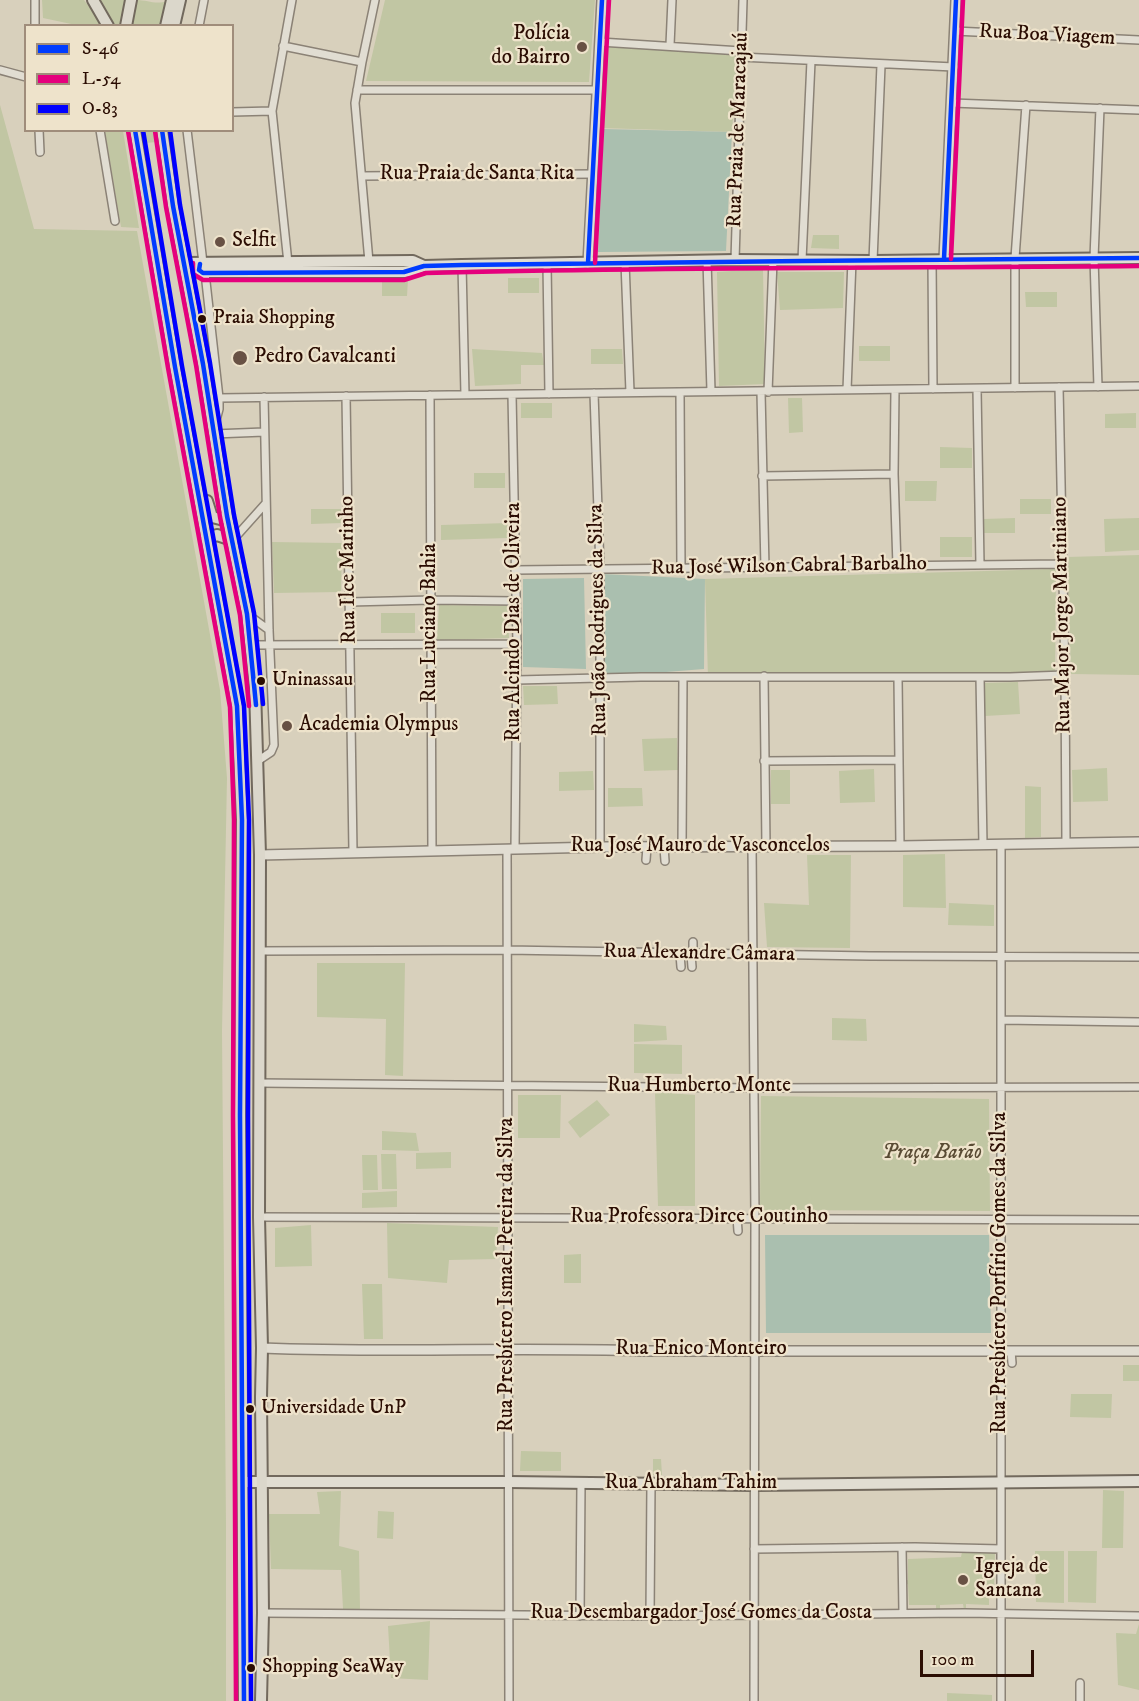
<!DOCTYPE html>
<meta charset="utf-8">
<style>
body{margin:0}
#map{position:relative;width:1139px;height:1701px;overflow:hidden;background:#d8d0bc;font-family:"IM FELL DW Pica",serif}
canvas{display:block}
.legend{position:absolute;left:24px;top:24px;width:210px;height:108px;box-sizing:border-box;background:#eee3cb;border:2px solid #a08d7b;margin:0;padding:8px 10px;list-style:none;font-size:18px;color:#2b0d03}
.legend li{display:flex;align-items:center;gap:12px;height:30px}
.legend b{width:30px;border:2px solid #a08d7b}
.scale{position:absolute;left:920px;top:1650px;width:114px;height:27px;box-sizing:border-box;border:3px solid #2b0d03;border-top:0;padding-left:8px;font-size:18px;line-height:21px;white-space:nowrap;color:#2b0d03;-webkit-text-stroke:4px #eee3cb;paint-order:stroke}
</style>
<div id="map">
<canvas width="1139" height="1701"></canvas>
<ul class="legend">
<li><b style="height:8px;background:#003cff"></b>S-46</li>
<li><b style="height:8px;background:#e5007d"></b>L-54</li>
<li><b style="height:8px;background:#00f"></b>O-83</li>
</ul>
<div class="scale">100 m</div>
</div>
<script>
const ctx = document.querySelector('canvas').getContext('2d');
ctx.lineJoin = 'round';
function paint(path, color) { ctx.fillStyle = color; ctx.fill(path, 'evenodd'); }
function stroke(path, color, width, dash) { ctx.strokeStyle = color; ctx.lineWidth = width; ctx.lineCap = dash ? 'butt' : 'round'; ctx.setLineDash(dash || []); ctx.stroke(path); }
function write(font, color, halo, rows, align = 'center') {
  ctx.font = font + ' "IM FELL DW Pica",serif'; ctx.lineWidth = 4.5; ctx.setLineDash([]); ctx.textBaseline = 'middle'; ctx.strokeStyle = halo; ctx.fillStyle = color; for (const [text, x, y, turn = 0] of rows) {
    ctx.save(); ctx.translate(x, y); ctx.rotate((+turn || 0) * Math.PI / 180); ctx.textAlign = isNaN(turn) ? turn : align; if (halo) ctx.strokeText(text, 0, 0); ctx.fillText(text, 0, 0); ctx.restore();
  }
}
paint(new Path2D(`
 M42,0h42l17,23 -1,2h-24l-33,-7z
 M101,0h26l-5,25h-7z
 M135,0c15,0 18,5 34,1l-6,24 -32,1z
 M385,0h210l-6,82 -223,-1z
 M604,46l133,9 -5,77 -131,-4z
 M0,105l34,124 103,2 83,459 7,88 -5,253 4,495v175h-226z
 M105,131h18l16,97 -18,-1z
 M143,131h13l1,11 -12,1z
 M813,235h26v14l-28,-1z
 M763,269l2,115 -46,2 -2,-114z
 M777,272h67l-1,36 -63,2z
 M508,278h31v15h-31z
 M382,279h26l-1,17h-25z
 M1025,292h32v15h-31z
 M859,346h31v15h-31z
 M472,349l70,4 2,12h-23v19l-46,2z
 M591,349h31l1,15h-32z
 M788,398h14l1,34 -14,1z
 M521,403h31v15h-31z
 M1136,413v15h-31v-14z
 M940,447l32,1v20h-32z
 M474,473h31v15h-31z
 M905,481h32l-1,20h-31z
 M1020,499h31v15h-31z
 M311,509h31v14l-31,1z
 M1015,518v15h-31v-14z
 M1139,518v32l-34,2 -1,-33z
 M508,523v15l-67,2v-15z
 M940,537h32v20h-32z
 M272,542l70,1 -1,49 -67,1z
 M1139,555v120l-68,-1 -4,-117z
 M1056,569l-1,104 -347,4 -3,-98z
 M439,605l69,1 1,32 -72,2z
 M381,613h34v20h-34z
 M1018,682l2,32 -35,2 -1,-33z
 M523,686h34l1,18 -34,1z
 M677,738l1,32 -34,1 -2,-32z
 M1107,768l1,33 -35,1 -1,-32z
 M874,769l1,33 -35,1 -1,-32z
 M771,770h19v34h-19z
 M593,771l1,19 -35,1v-19z
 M1025,786l16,1v50l-16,1z
 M608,788h34l1,18 -35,1z
 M945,854l1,54 -43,-1v-52z
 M807,855h44l-1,93 -83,-1 -3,-44 45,2z
 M949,903l45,2v21l-46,-1z
 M317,963h88l-2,113 -18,-1 1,-56 -69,-2z
 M832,1018l34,1 1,22 -35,-1z
 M634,1024l32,2 1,14 -33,2z
 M634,1044l48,1v29l-48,-1z
 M655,1092l40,3v111h-37z
 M518,1095h43l-1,43h-42z
 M761,1096l228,3 1,112 -230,-1z
 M597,1100l13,15 -30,23 -12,-16z
 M382,1131l34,2 3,18 -37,-1z
 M451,1152v16l-35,1v-16z
 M381,1154h15l1,35h-15z
 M362,1155h15l1,35h-15z
 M397,1191v16l-35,1v-15z
 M387,1223l111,4 -2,32 -47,1 -2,23 -59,-5z
 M311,1225l1,41 -37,1v-39z
 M581,1254v29h-17v-28z
 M362,1284h20l1,55h-19z
 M1123,1365h16v16h-16z
 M1071,1394h41l-1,24 -41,-1z
 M521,1451l40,1v19h-41z
 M653,1459h8l1,16h-9z
 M1103,1490l21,1 -1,57h-21z
 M341,1491l-2,55 20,5 1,58h-17l-2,-39 -70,-1 -2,-55h51l-3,-22z
 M378,1511l16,1 -1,27 -16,-1z
 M995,1551l-1,42 -5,1v11l-23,-1v6h-2l-1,-6 -23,1v14l-4,-9v-5h-27l-1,-21 -5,1v-4l5,-1v-21l53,-2 1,-5z
 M1035,1551h29v52l-28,-1z
 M1068,1551h29l-1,52 -28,-1z
 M430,1621l-2,59 -37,-2 -3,-52z
 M1139,1624v66l-21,-5 -2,-52 20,1z
 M947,1693l45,2v6h-45z`), '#c1c6a3');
paint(new Path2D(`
 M604,129l128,3 -6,119 -128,1z
 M602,574l103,5 -1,90 -101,8z
 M584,578l2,91 -63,-2v-88z
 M765,1235h224l2,98h-225z`), '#aabfaf');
const minor = new Path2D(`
 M35,0v26
 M199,26l5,-26
 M955,31l184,9
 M600,42l141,9
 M670,45l2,-45
 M283,46l79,16
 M740,57l214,10
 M0,70l26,7
 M357,90h240
 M952,103l187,7
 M232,112l40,-1
 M39,130l1,22
 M100,130l15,91
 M187,130l16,133
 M362,176l231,-2
 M707,260l4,131
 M735,260l8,-260
 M802,260l9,-199
 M932,260l1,129
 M873,261l8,-196
 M369,262l-14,-159 7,-41 13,-62
 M625,262l5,130
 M288,263l-16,-152 20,-111
 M547,264l2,130
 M462,265l3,130
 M205,273l14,125
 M1059,387l6,288 1,168
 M1098,387l-4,-129 6,-150
 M1015,388v-130l11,-153
 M977,389l3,176
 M847,390l5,-130
 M895,390l-1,84 3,92
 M680,392l1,177
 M761,392l4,176
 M768,392l5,-132
 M594,393l6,176v278
 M430,395l2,456
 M512,395l5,249 -2,205
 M346,396l7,456
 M215,424l4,-15v-11l920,-12
 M214,434l50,-2
 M762,476l132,-2
 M232,541l34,-38
 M515,570l549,-6
 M349,602l83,-2 84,1
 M247,614l22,16
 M251,645l266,-1
 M764,676l2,170
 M980,677l3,168
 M898,678l2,168
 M517,680l124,-3h369l55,-2
 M259,760l12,-8 3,-7 -5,-115 -5,-233
 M764,761l134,-1
 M1001,845v856
 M752,846l3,371 -1,484
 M664,847l1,14
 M682,847l1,-170
 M507,849l2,852
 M646,860l1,-13
 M259,951l248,-1 363,6 269,1
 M680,954l1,13
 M691,954l1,13
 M693,954v-12
 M1001,1020l138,2
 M259,1083l495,5 385,-1
 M259,1217l880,3
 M737,1217l1,14
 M1011,1351l1,12
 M902,1547l1,66
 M754,1549l161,-2 86,2
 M263,1613l387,3 315,-3 174,3
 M580,1616l1,-133
 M650,1616l1,-133
 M1080,1683v18`);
const tertiary = new Path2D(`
 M944,259l12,-259
 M588,263l14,-263
 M260,855l340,-8 300,-1 239,-4
 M262,1348c127,5 254,-1 381,3h496`);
const secondary = new Path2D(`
 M184,263l229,-2 11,5
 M200,264l-1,6 4,3 4,-1h197l8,-1 12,-5 38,-1 273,-5 138,1 266,-3
 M244,1482h265l245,3 385,-4`);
const primary = new Path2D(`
 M93,0l15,26
 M126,26l5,-26
 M166,26l6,-26
 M174,26l6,-26
 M135,130l40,237 62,339 5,114 -2,295 4,586
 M162,130l11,76 30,158 24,152 20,98 8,74 5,167 -1,362 3,131 -1,49 2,216 -2,88
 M207,501l5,16 8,2 7,-3
 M206,539l11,-4 15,5`);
stroke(minor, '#8b8276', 10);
stroke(tertiary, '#8b8276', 12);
stroke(secondary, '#72695d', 14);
stroke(primary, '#72695d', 14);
stroke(minor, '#e1ddd2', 7);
stroke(tertiary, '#e1ddd2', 9);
stroke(secondary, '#e1ddd2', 10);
stroke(primary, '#dbd7cb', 10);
stroke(new Path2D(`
 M135,130l40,237 62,339 5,114 -2,295 4,586
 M162,130l11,76 30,158 24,152 20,98 9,91
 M944,259l12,-259
 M588,263l14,-263
 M200,264l-1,6 4,3 201,-1 20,-6 38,-1c226,-4 451,-4 677,-7`), '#003cff', 4.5);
stroke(new Path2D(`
 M128,131l40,237 62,339 4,113 -1,295 3,586
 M155,131l11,76 30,158 24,152 20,98 9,91
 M951,259l12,-259
 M193,263v11l10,6h201l22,-7c237,-6 475,-5 713,-7
 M595,263l14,-263`), '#e5007d', 4.5);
stroke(new Path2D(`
 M143,130l39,236 62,340 5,114 -1,295 3,586
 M170,130l10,75 30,158 24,152 20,98 9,91`), '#00f', 4.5);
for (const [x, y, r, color] of [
 [582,47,6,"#685144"],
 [220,242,6,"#685144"],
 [202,319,5,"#2b0d03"],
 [240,358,8,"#685144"],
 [261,681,5,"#2b0d03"],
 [287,726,6,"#685144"],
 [250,1409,5,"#2b0d03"],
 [963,1580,6,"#685144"],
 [251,1668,5,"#2b0d03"]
]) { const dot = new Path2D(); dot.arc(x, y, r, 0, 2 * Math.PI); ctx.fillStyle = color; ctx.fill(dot); stroke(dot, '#eee3cb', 2); }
write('20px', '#2b0d03', '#eee3cb', [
 ["Praia Shopping",213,319],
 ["Uninassau",272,681],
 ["Universidade UnP",261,1409],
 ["Shopping SeaWay",262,1668]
], 'left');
write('21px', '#2b0d03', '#eee3cb', [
 ["Polícia",570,35,"right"],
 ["do Bairro",570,59,"right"],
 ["Selfit",232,242],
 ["Pedro Cavalcanti",254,358],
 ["Academia Olympus",299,726],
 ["Igreja de",975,1568],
 ["Santana",975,1592]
], 'left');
write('21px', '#2b0d03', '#eee3cb', [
 ["Rua Boa Viagem",1047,36,3],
 ["Rua Praia de Maracajaú",739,130,-88],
 ["Rua Praia de Santa Rita",477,175],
 ["Rua José Wilson Cabral Barbalho",789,567,-1],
 ["Rua Ilce Marinho",349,570,-91],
 ["Rua Major Jorge Martiniano",1063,615,-91],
 ["Rua João Rodrigues da Silva",599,620,-91],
 ["Rua Alcindo Dias de Oliveira",515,622,-90],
 ["Rua Luciano Bahia",431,623,-90],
 ["Rua José Mauro de Vasconcelos",700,847],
 ["Rua Alexandre Câmara",699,954,1],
 ["Rua Humberto Monte",699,1087],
 ["Rua Professora Dirce Coutinho",699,1218],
 ["Rua Presbítero Porfírio Gomes da Silva",1001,1273,-90],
 ["Rua Presbítero Ismael Pereira da Silva",508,1275,-90],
 ["Rua Enico Monteiro",701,1350],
 ["Rua Abraham Tahim",691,1484],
 ["Rua Desembargador José Gomes da Costa",701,1614]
]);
write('italic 21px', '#594b34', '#eee3cb', [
 ["Praça Barão",932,1154]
]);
</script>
